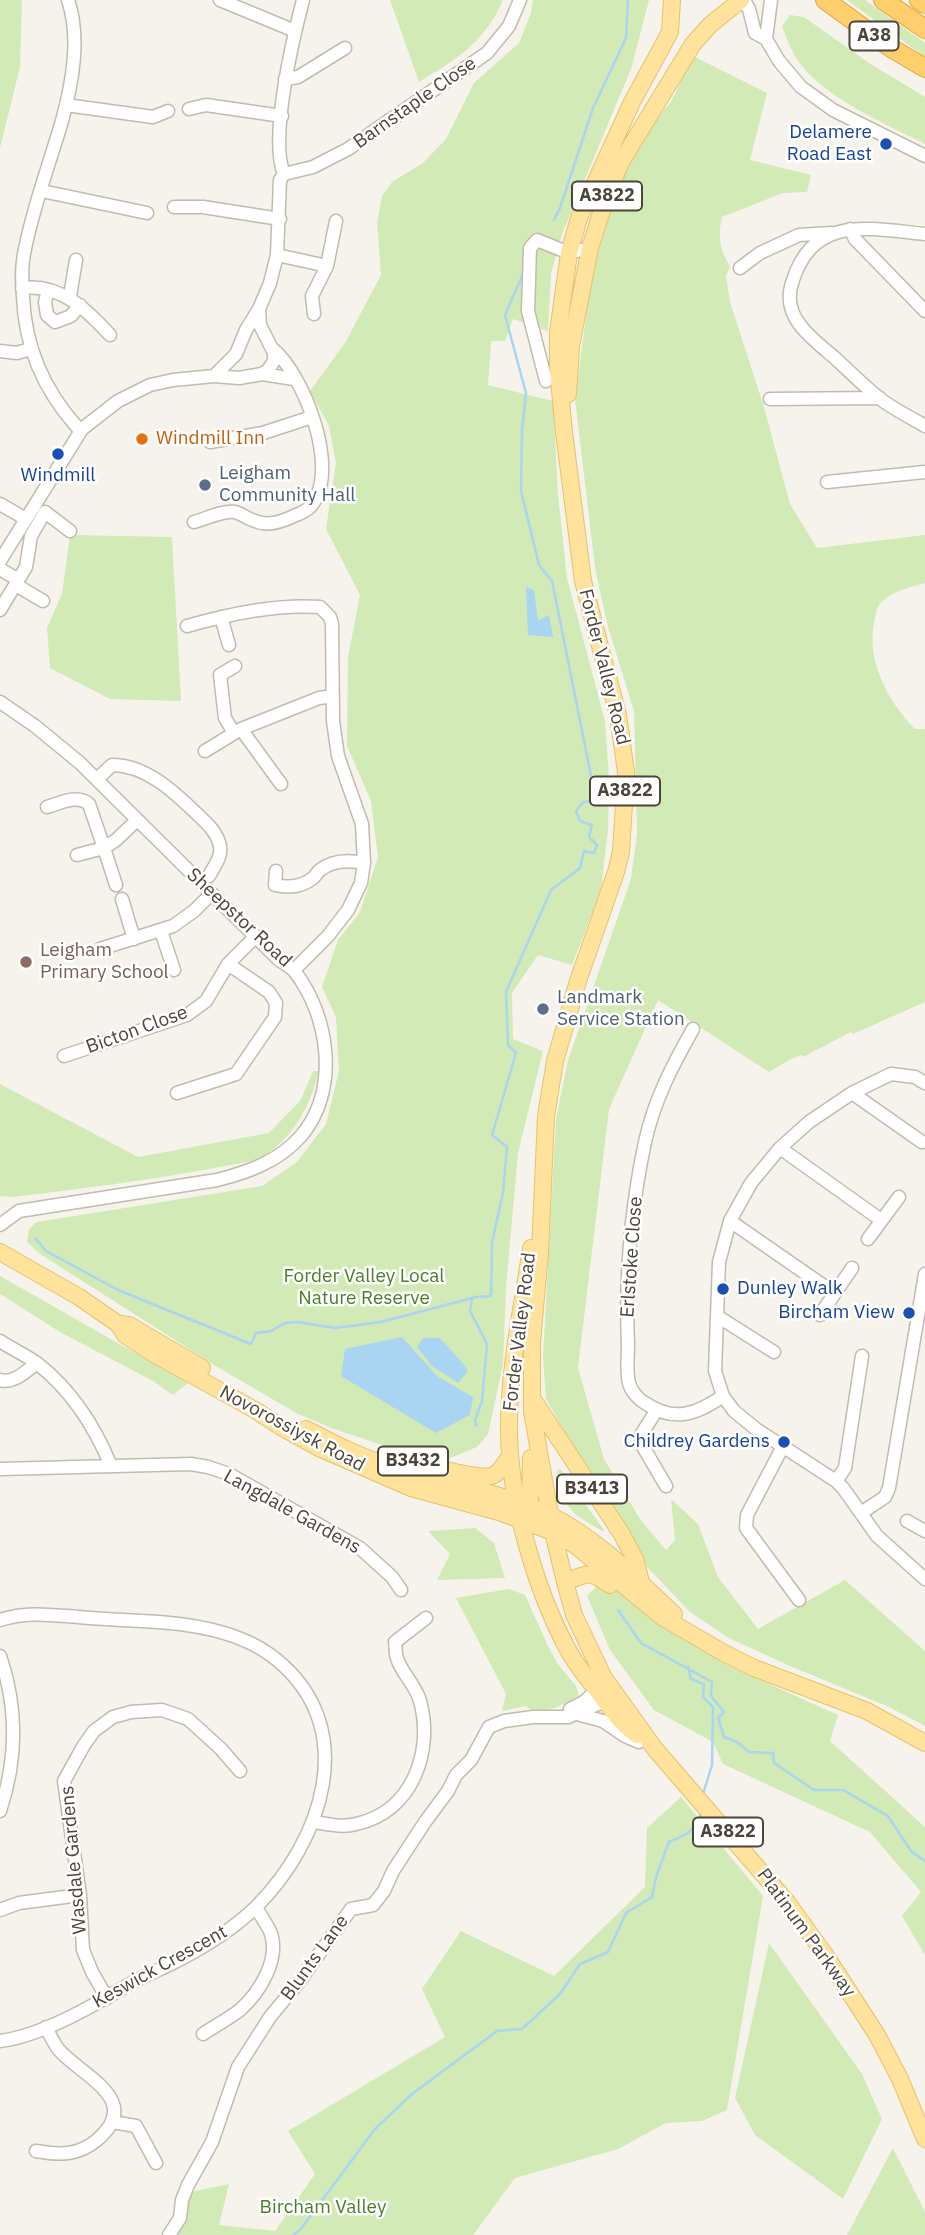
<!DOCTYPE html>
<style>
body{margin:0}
canvas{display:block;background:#f6f3ec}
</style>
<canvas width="925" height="2235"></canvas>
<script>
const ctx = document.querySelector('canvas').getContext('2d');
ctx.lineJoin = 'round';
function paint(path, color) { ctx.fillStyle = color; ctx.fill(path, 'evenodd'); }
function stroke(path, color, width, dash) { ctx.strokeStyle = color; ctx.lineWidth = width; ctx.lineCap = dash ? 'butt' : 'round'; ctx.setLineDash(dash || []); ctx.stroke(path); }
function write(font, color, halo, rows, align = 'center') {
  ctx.font = font + ' "IBM Plex Sans",sans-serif'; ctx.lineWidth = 5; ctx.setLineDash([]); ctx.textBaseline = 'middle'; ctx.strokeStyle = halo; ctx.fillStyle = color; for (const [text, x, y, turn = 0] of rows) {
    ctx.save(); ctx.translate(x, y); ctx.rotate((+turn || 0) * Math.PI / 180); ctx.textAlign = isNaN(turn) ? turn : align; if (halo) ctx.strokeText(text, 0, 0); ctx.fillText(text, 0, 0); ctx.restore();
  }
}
paint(new Path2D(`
 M0,0h22l-2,67 -20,81z
 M390,0h113c-18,42 -46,59 -84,82z
 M533,0h116l-18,69 -69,165 -11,40 -3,57 -35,-12 -8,22h-14l-3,44 65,16 5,93 9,84 38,143 4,58 -1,50 -7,61 -29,75 -34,-10 -26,38 1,46 30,12 -25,102 -12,135 -3,76 -15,70 -11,13 -29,12 -51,-9 -63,-21 -36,-15 -79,-46 -179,-114 -13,-12 2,-13 8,-7 225,-36 35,-24 29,-38 13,-53 -3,-54 -14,-30 16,-47 22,-28 18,-55 -7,-56 -24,-55 1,-89 12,-62 -34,-66 10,-66 -7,-37 -19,-35 35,-48 36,-68 -4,-52 5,-27 10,-14 31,-19 23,-24 28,-56 45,-40 12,-30z
 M847,0h18l60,43v14z
 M790,15l14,2 65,46 56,34v47c-38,-19 -97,-45 -124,-79 -9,-12 -14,-25 -19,-39z
 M693,56l74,37 -17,67 61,15 -4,17 -24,1 -61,24c-4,18 -3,32 8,49l-4,10 4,26 34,105 26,97 27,44 108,-13v48c-16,5 -37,8 -47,24 -2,4 -3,11 -4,16 -8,38 15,80 41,106h10v273l-72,32 -2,-2 -48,25 -2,-2 -12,5 -20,12 -111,-72 -49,109 -31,259 26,91 36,60 26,31 9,-10 -4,-41 27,25 20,53 40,52 87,-49 80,71v75l-36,-19 -99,-41 -63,-29 -37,-25 -43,-45 -41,-63 -60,-105 -3,-42 13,-238 12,-59 63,-181 6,-45 -3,-123 -26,-84 -13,-59 -20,-169 20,-150 23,-61 26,-51 10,-16 17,-19z
 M70,535l102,2 9,164 -71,-2 -60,-31 -3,-40 15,-34z
 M313,1071h6c-8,33 -26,69 -58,86 -14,7 -36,8 -52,12 -65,12 -130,20 -196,28l-13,-1v-112l138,73 131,-24 31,-32z
 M0,1276l188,107 -14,11h-3l-18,-13 -93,-49 -60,-38z
 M560,1469l44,61 -2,1 -25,-15 -15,-17 -5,-28z
 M475,1528l19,15 11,35 -68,2 13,-26 -22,-23z
 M605,1578l62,50 62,38 109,49 -8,26 95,86v128l-23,-39 19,-24 -51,-60 -147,-68 -10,-22 -59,-32 -44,-60 -23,-54z
 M509,1589l16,6 22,49 10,19 19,23 3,10 -24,12 -22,4 -7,-6 -24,5 4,-17 -50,-96z
 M681,1797l82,99 -36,214 -25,11 -36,2 -48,26 -103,29 -42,57h-309l27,-43 38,-8 -10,41 56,6 40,-57 -27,-43 157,-94 -23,-48 39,-58 93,45 91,-89 2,-59z
 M769,1943l93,131 20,45 -39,80 -88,-64 -20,-37z
 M893,2148l32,64v23h-78z`), '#d2eab5');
paint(new Path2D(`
 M526,587l8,3 4,31 11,-6 4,22 -25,-2z
 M402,1337l36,40 35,20 -3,18 -34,18 -95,-57 4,-27z
 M423,1338h16c5,4 27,28 29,33l-10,12 -26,-17 -15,-19z`), '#a9d4f2');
stroke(new Path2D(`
 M554,220l6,-12 33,-100 33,-70 2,-38
 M35,1238l11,13 72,39 133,54 5,-11 15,-2 14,-8 13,-1 37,6 46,-6 95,-25 15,-1 1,-53 11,-51 4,-45 -15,-12 24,-82 -8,-8 -2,-53 45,-102 29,-22 4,-17 10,2 3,-8 -8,-8 3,-12 -12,-4 -4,-10 7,-9 13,-1 -44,-220 -13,-16 -18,-74 1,-60 4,-38 -21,-78 18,-41
 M472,1299l-2,12 17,33 -5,57 -7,19 1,6
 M618,1610l23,33 71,39 -1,14 13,16 -6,6 6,19 13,5 12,10 24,1 1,10 40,27h26
 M688,1667l3,12 13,5 -1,13 10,10 -1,58 -9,29
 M843,1790l45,26 23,35 14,10
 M293,2235l7,-5 75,-101 37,-35 85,-63 25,-2 38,-35 20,-30 28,-12 18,-39 26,-16 4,-20 13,-35c15,-6 29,-12 32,-31`), '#a9d4f2', 2.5);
const minor = new Path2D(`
 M68,0c13,38 4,84 -6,121 -13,44 -30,89 -38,133 -3,15 -2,29 -1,43 2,50 20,92 54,130l5,2
 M220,0l75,31
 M744,0l5,9 6,24 11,6 13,22 22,26 32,23 92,46
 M766,39l5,-39
 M285,79l13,-2 47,-29
 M66,105l87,12 15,-6
 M189,109l17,-4 76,11
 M284,174l29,-7 35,-18 139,-96 22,-27 11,-26
 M42,191l105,22
 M174,207h29l77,12
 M850,229l5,10 70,72
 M925,234c-54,-5 -111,-20 -132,46 -6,16 -4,31 7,45 9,12 23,23 35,33 14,13 29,28 44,40 14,11 31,19 46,28
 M277,255l50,11
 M740,268l20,-15 39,-18 33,-2
 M22,288c38,-5 64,21 88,47
 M48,290l-3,12 2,13 8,7 16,-6 9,-11
 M70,296l6,-36
 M314,314l-2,-18 15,-30 9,-45
 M0,351l17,2 13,-4
 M262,374l32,5
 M214,376l22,-22 10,-24 13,-21 11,-26 7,-28 3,-75 4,-6c-15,-35 9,-136 19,-174
 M546,381l-18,-70 2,-63 7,-8 32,13 21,-5
 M770,399l110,-1
 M210,442l53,-9 49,-16
 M827,482l98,-10
 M0,504l26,15
 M194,522c11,-3 30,-12 41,-10 7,2 13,7 20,9 13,6 29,0 41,-6 4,-1 11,-5 14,-8 32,-35 -6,-132 -37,-158
 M0,561l82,-132 36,-28 32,-16 23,-5 41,-4 25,2 23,-4 6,-4 6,-9v-8l-14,-28 -1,-16
 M0,569l17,10
 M16,585l27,16
 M0,610l26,-43 5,-31 14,-24 25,19
 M221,617l8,28
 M187,626c43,-12 88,-22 133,-19l10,10 2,7 1,97 5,35 24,68 2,39 -3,20 -13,27 -20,26 -34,34
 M0,702l35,24 45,37 198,196c5,4 13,8 17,13 34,44 45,118 6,164 -22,25 -52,36 -84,44l-198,31 -19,14
 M241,729l40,55
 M234,733l-9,-15 -5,-43 15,-9
 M205,751l36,-22 78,-31 14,-2
 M97,779l15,-14c33,0 60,25 83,47 10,10 22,19 25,34 2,11 -6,20 -11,30
 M47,807c14,-4 30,-13 42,-3l15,44 12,-8 21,-20
 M77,855l27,-7 12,37
 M276,871l-1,14c13,3 27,2 38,-7 3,-2 4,-6 7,-8 13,-10 29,-10 44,-7
 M122,899l12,40
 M161,931l13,39
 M100,949l73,-23 21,-15 17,-17
 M693,1029c-21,37 -39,72 -48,113 -14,66 -20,136 -17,203 0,12 -2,26 1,38 2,8 9,16 16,20 29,20 52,11 78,-7
 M64,1056l123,-41 19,-14 22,-37 27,-27
 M925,1083l-10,-6 -24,-3 -39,19 -43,29 -29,26 -29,35 -21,38 -11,41 -4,109 8,25 11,15 22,18 80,52 7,7 34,48 48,43
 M177,1093l59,-19 39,-57 1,-14 -7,-11 -41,-28
 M852,1093l70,49
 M780,1148l101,72
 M730,1221l104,72
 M868,1239l31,-42
 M820,1315l32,-47
 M717,1316l57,36
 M0,1341c12,8 26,14 38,23 33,26 57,63 73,102
 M0,1380c14,4 26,-9 37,-17
 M656,1411l-15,24 1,10 24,41
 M782,1448l-35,67 -1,13 53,72
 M0,1469l191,-5 17,3 21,7 131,74 32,29 9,13
 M836,1481l9,-13 17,-112
 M861,1513l24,-16 4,-9 36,-214
 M907,1521l18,10
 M0,1620c27,-9 51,-5 78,-3 22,2 43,3 64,4 45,2 99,9 135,39 84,69 45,181 -21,247 -24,23 -53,41 -83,56 -14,7 -29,13 -43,21 -36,21 -88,52 -130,57
 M0,1656c18,52 17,104 0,155
 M570,1709l14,-7 13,-12
 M577,1714l26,7 22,15 14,6
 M314,1822c14,2 28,6 42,2 56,-12 78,-72 64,-123 -4,-16 -19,-28 -23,-43 -2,-5 -1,-11 -2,-16l31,-24
 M0,1910l19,-7 61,-8
 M107,1998l-15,-26 -9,-22 -3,-55 -16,-114 20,-36 10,-14 19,-14 18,-5 31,-2 26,9 33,30 19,22
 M203,2034c12,-8 25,-15 37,-24 20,-18 41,-52 30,-79 -4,-8 -10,-16 -14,-24
 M112,2122l24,4 20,37
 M36,2151c23,4 42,5 61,-11 47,-40 -14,-63 -38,-90 -5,-6 -9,-15 -13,-23
 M169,2235l11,-17 2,-18 6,-15 24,-43 26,-75 32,-50 29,-35 52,-73 22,-4 11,-14 9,-20 32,-49 23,-31 8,-16 15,-15 18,-33 15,-6 29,-4h35l39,-17 -1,-5`);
const major = new Path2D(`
 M672,0l-2,32 -38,70 -53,116 -10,35 -11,79v37l6,63 19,149 35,134 8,57 -5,80 -5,20 -38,109 -23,80 -9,55 -6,136 -8,90v69l21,121 12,50 9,33 30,63 51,71 132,153 39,54 51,79 23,44 25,60
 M568,394l3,-48 19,-98 15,-47 16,-39 72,-118 17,-19 31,-25
 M531,1248c-9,61 -23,123 -22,185 1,68 26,155 58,215 8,16 20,29 31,44 12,15 23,32 39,43
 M0,1252l79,45 39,27 7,11 29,19 101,56 26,17 40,22 90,39 88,24 54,20 22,13 87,72 62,36 30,15 113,43 58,32
 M120,1324l9,1 73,43
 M534,1401l87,132 14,26 6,23
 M306,1429c27,14 54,28 83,37 53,16 108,25 159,48 49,24 86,63 126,100
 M388,1455c21,5 85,25 103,21 9,-2 14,-14 19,-20
 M524,1515l6,-16 1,-41
 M565,1582c25,-9 23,-12 45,3`);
const highway = new Path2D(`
 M825,0l66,48 34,20
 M883,0l42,29
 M919,0l6,4`);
stroke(minor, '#c2bbae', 15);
stroke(major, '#e6c16a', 18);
stroke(highway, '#e0a43c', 20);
stroke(minor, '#fff', 12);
stroke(major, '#ffe39c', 16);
stroke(highway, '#ffcf6e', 18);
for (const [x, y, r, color] of [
 [886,144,7,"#1a4fb4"],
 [142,439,7,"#e8710a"],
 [58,454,7,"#1a4fb4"],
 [205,485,7,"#5c6f8a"],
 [26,962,7,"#8d6e63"],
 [543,1009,7,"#5c6f8a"],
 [723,1289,7,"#1a4fb4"],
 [909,1313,7,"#1a4fb4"],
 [784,1442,7,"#1a4fb4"]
]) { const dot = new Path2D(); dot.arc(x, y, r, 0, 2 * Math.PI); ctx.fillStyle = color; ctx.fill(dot); stroke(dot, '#fff', 2.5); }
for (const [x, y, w] of [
 [874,36,49],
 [607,196,70],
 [625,791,70],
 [413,1461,70],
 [592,1489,70],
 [728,1832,70]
]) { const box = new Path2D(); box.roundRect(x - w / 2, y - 14.5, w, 29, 5); ctx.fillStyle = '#fff'; ctx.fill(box); stroke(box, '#4b4439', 2); }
write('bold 18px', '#4b4439', null, [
 ["A38",874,36],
 ["A3822",607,196],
 ["A3822",625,791],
 ["B3432",413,1461],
 ["B3413",592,1489],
 ["A3822",728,1832]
]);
write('19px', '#4b4439', '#fff', [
 ["Barnstaple Close",415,103,-35],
 ["Forder Valley Road",604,667,76],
 ["Sheepstor Road",239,918,43],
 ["Bicton Close",137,1030,-20],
 ["Erlstoke Close",632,1257,-86],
 ["Forder Valley Road",520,1332,-83],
 ["Novorossiysk Road",292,1429,28],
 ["Langdale Gardens",292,1512,29],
 ["Wasdale Gardens",74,1860,-95],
 ["Platinum Parkway",806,1933,54],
 ["Blunts Lane",315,1958,-54],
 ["Keswick Crescent",160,1967,-29]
]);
write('19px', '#164399', '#fff', [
 ["Delamere",872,133],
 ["Road East",872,155],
 ["Windmill",58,476,"center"],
 ["Dunley Walk",737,1289,"left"],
 ["Bircham View",895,1313],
 ["Childrey Gardens",770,1442]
], 'right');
write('19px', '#c56008', '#fff', [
 ["Windmill Inn",156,439]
], 'left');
write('19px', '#4e5e75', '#fff', [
 ["Leigham",219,474],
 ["Community Hall",219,496],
 ["Landmark",557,998],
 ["Service Station",557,1020]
], 'left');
write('19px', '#785e54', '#fff', [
 ["Leigham",40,951],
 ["Primary School",40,973]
], 'left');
write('19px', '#4a7f2a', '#fff', [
 ["Forder Valley Local",364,1277],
 ["Nature Reserve",364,1299],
 ["Bircham Valley",323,2208]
]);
</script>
